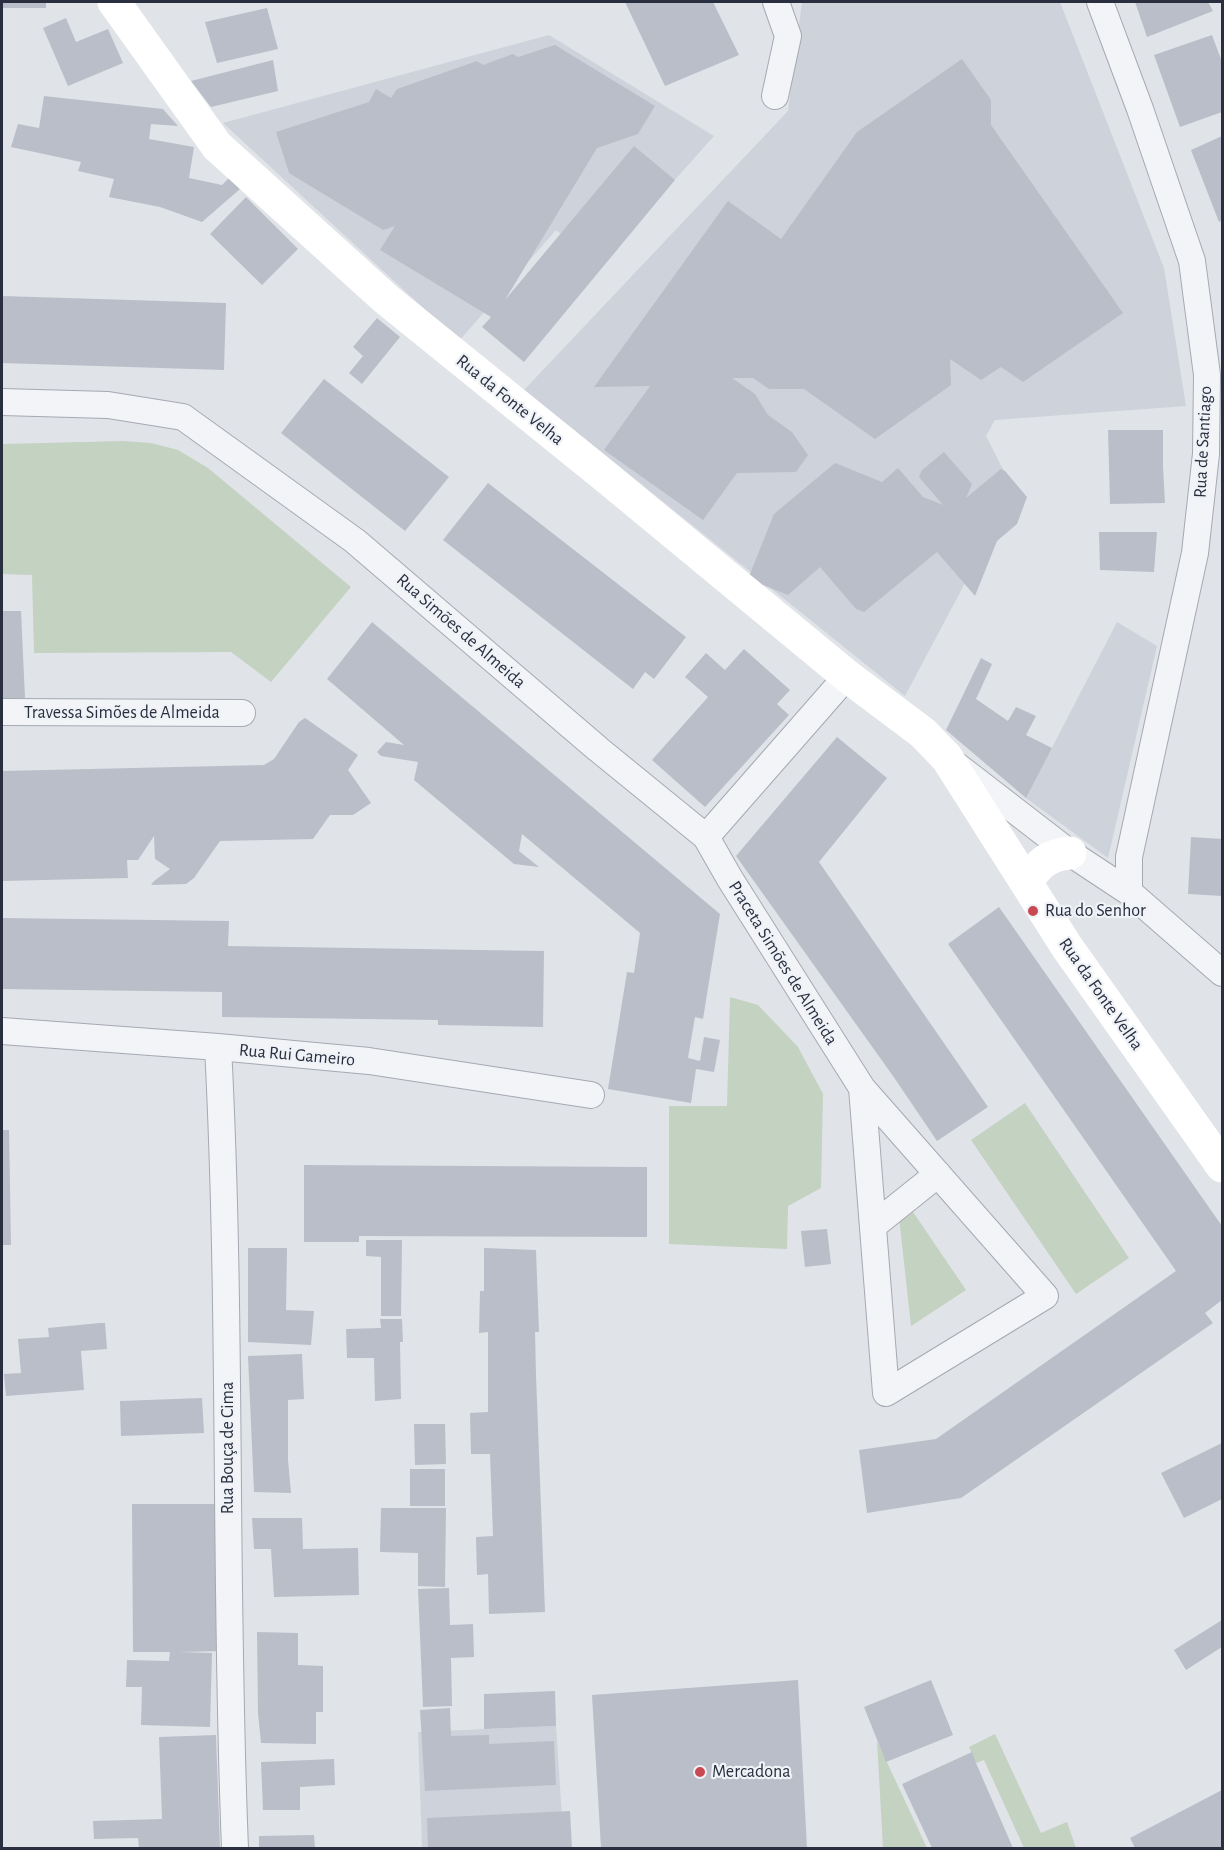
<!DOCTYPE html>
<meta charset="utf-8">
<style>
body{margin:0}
#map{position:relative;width:1224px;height:1850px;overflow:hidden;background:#e0e3e8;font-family:"Alegreya Sans",sans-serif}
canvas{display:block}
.frame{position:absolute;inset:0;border:3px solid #292f3f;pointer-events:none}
</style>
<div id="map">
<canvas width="1224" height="1850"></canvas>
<div class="frame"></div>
</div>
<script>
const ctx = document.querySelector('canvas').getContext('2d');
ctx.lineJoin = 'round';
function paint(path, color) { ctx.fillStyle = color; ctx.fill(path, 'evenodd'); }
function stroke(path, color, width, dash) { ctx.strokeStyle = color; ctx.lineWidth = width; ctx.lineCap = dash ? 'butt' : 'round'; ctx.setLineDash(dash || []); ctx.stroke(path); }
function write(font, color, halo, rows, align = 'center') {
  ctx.font = font + ' "Alegreya Sans",sans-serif'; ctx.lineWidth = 4.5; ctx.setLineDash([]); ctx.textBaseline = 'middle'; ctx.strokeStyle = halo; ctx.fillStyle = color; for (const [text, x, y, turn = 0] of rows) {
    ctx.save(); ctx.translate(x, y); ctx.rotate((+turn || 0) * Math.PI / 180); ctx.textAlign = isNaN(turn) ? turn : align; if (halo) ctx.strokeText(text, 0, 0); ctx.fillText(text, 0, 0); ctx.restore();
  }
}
paint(new Path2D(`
 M802,2h258l104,266 22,138 -191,14 -9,16 28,55 -109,205 -381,-306 264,-279z
 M549,35l165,101 -114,128 -44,-34 -97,111 -236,-218z
 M1117,622l40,24 -49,212 -82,-60z
 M556,1726l8,122h-142l-4,-116z`), '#ced2da');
paint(new Path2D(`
 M123,441l28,2 27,7 30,18 143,119 -80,95 -40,-30 -197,1 -2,-78 -30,-1v-130z
 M730,997l28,8 40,42 25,47 -2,94 -33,18 -1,43 -118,-5v-138h58z
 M1025,1103l104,155 -53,36 -105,-154z
 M913,1212l53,78 -55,36 -12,-109z
 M995,1734l46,99 26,-11 9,26h-52l-40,-88 -8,3 -7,-16z
 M877,1741l50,107h-44z`), '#c4d2c1');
paint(new Path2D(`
 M2,2h44v6h-44z
 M625,2h88l26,53 -74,31z
 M1135,2h73l5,9 -66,26z
 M267,8l11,41 -61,14 -12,-41z
 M66,18l10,24 32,-13 15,34 -55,23 -25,-58z
 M1212,35l10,27v50l-42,15 -26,-72z
 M555,45l100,61 -17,28 -41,14 -92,152 129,-154 41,34 -151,182 -42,-35 9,-10 -111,-67 15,-24 -12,4 -94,-57 -13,-41 93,-30 7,-13 15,9 6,-9 80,-28 6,4 30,-11 5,3z
 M962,59l29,41v25l132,188 -100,69 -22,-15 -20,13 -31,-21 1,26 -76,54 -71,-50h-35l-16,-11h-21l23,16 13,21 24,17 16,23 -12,17 -59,1 -34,47 -99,-70 46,-64 -56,1 134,-186 53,38 76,-107z
 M273,60l5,31 -67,16 -20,-26z
 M44,96l119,13 15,17 -27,-2 -2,15 45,8 -5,31 33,7 7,-7 11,11 -38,33 -42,-15 -51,-10 5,-18 -36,-8 3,-9 -70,-15 7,-23 21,4z
 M1222,136v84l-3,2 -28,-72z
 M246,197l52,52 -36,36 -52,-51z
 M2,296l224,7 -2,67 -222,-7z
 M377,318l23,19 -38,47 -13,-11 14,-17 -10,-9z
 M324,379l125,98 -44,54 -124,-98z
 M1108,430h55v37l2,36 -55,1z
 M944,452l28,32 -6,14 35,-29 4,2 22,26 -10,27 -20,17 -22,55 -38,-44 -73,60 -8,-3 -36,-42 -32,28 -40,-16 26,-65 61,-51 47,19 16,-14 25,29 20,8 -24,-28 3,-7z
 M488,483l198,154 -32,42 -9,-7 -12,17 -190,-149z
 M1099,532h58l-3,40 -54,-2z
 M2,611h19l4,87h-23z
 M372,622l348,292 -17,105 -8,-2 -7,41 12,3 4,-24 16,3 -6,32 -18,-3 -5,34 -83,-14 19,-117 7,1 6,-40 -118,-99 -3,17 20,16 -25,-3 -100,-84 4,-18 -37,-6 -4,-4 9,-10 18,3 -77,-66z
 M744,649l46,41 -13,14 12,11 -84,92 -53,-47 56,-63 -23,-20 21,-24 19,17z
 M981,658l11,6 -16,35 32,22 8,-14 20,9 -10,19 26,13 -26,50 -80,-68z
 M305,718l53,37 -10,15 23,33 -18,12h-23l-17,24 -93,2 -26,37 -8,6 -35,1 3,-4 16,-12 -15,-10 -1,-23 -16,24h-11l1,18 -126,3v-110l262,-6 10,-6 25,-37z
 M837,737l50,41 -68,84 169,245 -51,34 -44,-65 -157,-220z
 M1191,837l31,2v57l-34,-2z
 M999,907l223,319v74l-17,13 8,10 -252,175 -94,15 -8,-63 77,-11 240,-168 -228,-327z
 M2,918l227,3 -1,25 316,5 -1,76 -105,-2v-5l-216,-3v-25l-220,-3z
 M2,1130h7l2,115h-9z
 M304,1165l343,2v70l-288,-1v6h-55z
 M827,1229l4,35 -26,3 -4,-36z
 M366,1240h36l-1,76h-20v-59l-15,-1z
 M248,1248h39l-1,62 28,1 -3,34 -63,-3z
 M484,1248l52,2 3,82h-4l1,43 9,237 -56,2 -1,-40 -11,1 -1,-38 17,-1 -3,-82h-19l-1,-41 18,-1v-80l-9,1 1,-42h4z
 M380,1319h22l1,23h-3l1,57 -26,2 -1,-43h-27l-1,-29 35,-1z
 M100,1323h5l2,26 -26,2 3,39 -78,6 -2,-22 17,-1 -3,-34 31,-2 -1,-9z
 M302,1354l2,45 -16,1v60l3,33 -37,-1 -6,-136z
 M202,1398l2,35 -83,3 -1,-35z
 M414,1424h31l1,40 -31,1z
 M1222,1443v56l-38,19 -23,-45z
 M410,1469h35v37h-35z
 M132,1504h90l1,147 -44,1 33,1 -2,74 -69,-2 1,-38h-16l1,-27 42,1 1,-9h-37z
 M381,1508h65l-1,79 -27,-1v-33l-38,-1z
 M252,1518h50l1,31 55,-1 1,47 -85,2 -3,-48h-17z
 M449,1588l1,37 23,-1 1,33 -23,1 1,48 -29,1 -5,-118z
 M1222,1620v27l-36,23 -12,-20z
 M257,1632l41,1v32l25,1v46h-7v32l-55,-1 -3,-30z
 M798,1680l9,168h-206l-9,-153z
 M931,1680l22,55 -67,27 -22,-55z
 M555,1691l1,35 -72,3v-35z
 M450,1708l1,28 38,-1v9l65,-3 2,44 -131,6 -5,-81z
 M216,1735l4,113h-81l-1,-10 -44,1 -1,-18 69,-2 -3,-82z
 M972,1752l4,11 37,85h-81l-30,-64z
 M334,1759l1,26 -35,2v23h-37l-2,-48z
 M1222,1790v58h-87l-5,-10z
 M570,1811l2,37h-144l-1,-30z
 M314,1835l1,13h-56v-12z`), '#babec8');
const street = new Path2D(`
 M1100,2l40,107 52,152 15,114 -1,79 -11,99 -66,304v35
 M775,96l13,-60 -12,-34
 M2,402l106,3 75,12 172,124 243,208 108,88 24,42 132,209 24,305 159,-97 -183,-208
 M2,712l240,1
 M956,765l114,88 59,39 93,81
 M706,837l141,-161
 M2,1031l216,16 151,14 222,34
 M218,1047c14,267 6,535 17,801
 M873,1226l65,-52`);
stroke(street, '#a5a9b2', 28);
stroke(street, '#f3f4f7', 26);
stroke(new Path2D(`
 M114,2l103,144 169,153 220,178 241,199 76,57 24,25 120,189 155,219
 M1026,882c13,-18 21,-27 44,-29`), '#fff', 33);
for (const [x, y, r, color] of [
 [1033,911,6,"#c94952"],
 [700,1772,6,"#c94952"]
]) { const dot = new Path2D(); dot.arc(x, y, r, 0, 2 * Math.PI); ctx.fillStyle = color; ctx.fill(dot); stroke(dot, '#eff2f6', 2); }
write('18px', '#292f3f', '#eff2f6', [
 ["Rua da Fonte Velha",510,400,39],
 ["Rua de Santiago",1203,442,-87],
 ["Rua Simões de Almeida",461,631,41],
 ["Travessa Simões de Almeida",122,713],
 ["Praceta Simões de Almeida",783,963,58],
 ["Rua da Fonte Velha",1101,994,55],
 ["Rua Rui Gameiro",297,1055,5],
 ["Rua Bouça de Cima",228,1448,-90]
]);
write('18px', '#292f3f', '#eff2f6', [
 ["Rua do Senhor",1045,911],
 ["Mercadona",712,1772]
], 'left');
</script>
